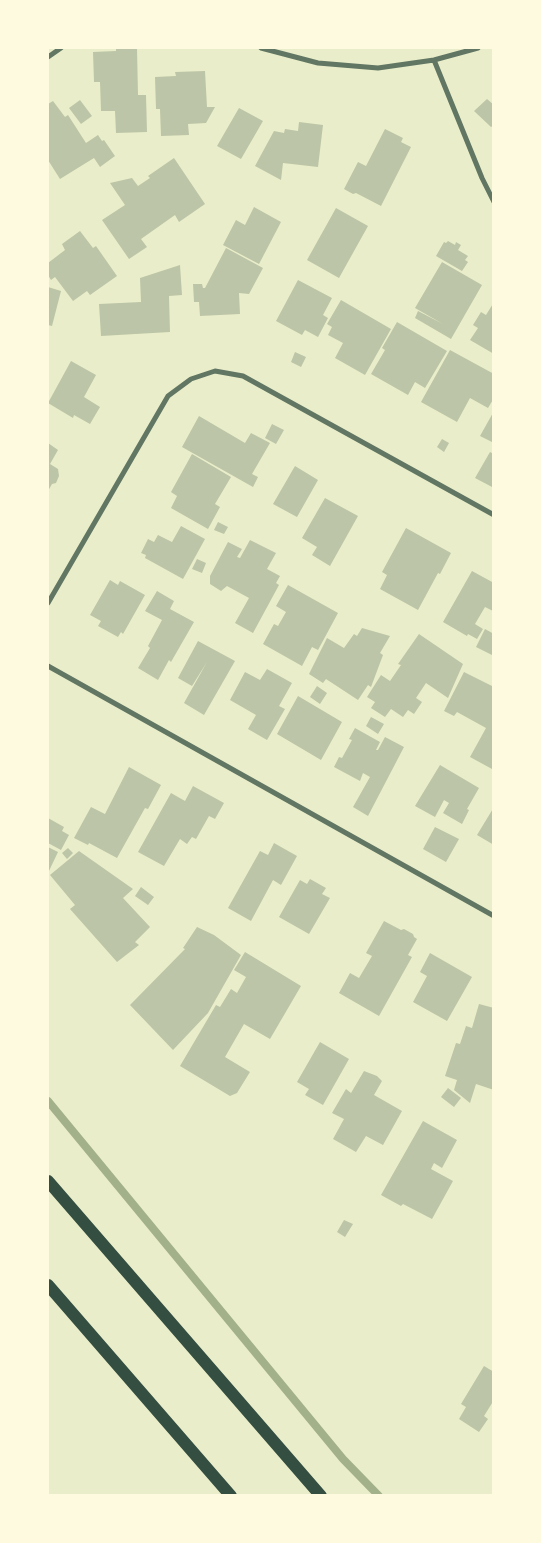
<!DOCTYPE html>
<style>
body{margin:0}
#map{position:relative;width:541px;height:1543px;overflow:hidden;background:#e9edc9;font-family:Merriweather,serif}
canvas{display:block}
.frame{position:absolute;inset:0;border:49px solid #fefae0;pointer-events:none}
</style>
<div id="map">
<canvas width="541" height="1543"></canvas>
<div class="frame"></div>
</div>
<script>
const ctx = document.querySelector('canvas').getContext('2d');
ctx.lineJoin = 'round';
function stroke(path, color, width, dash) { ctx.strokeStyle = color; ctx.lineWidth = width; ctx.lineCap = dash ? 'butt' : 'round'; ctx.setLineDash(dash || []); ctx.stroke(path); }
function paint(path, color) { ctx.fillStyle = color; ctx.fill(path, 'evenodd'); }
stroke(new Path2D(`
 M48,1101l295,358 36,37`), '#a3b18a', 8);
paint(new Path2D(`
 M116,48h21l1,47h8l1,37 -31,1 -1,-22h-14l-1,-29h-6l-1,-30 23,-1z
 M205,71l2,36h8l-9,16 -18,1 1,11 -28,1 -1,-27h-4l-1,-32 21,-1 -1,-4z
 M487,99l7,6v20l-3,2 -17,-16z
 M80,100l12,16 -11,8 -12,-16z
 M53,101l12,16 3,-2 18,28 12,-8 4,6 2,-1 11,16 -15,11 -6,-9 -34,21 -12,-19v-56z
 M239,108l24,13 -22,38 -24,-13z
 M299,122l24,3 -5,42 -35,-4 -2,17 -26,-14 19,-35 10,2 1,-4 13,2z
 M385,129l18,9 -2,4 10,5 -30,59 -25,-13 -3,1 -9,-5 14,-27 8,4z
 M174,158l31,46 -26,18 -4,-7 -34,24 6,8 -18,12 -27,-39 23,-15 -15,-22 22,-5 6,8 12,-8 -2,-2z
 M254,207l27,15 -22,42 -36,-19 13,-25 9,5z
 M336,208l32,18 -29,52 -32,-18z
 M80,231l13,17 3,-2 21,30 -27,19 -3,-4 -14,10 -18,-24 -4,3 -3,-5v-12l17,-13 -3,-6z
 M448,241l7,4 1,-3 5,3 -3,5 10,6 -3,4 3,2 -6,9 -26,-15 8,-14 2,1z
 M226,248l37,20 -14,26 -10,-1 1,21 -40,2 -1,-14h-5l-1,-18h9l1,4h2z
 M442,262l40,23 -31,54 -36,-21 3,-7 25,13 -28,-16z
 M180,265l2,30 -13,1 1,36 -69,4 -2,-32 42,-2 -1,-24z
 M298,280l34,18 -9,17 5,3 -10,19 -13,-7 -3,5 -26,-14z
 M48,287l13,4 -9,35 -4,-1z
 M341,300l50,29 -26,46 -30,-17 8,-15 -15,-8 4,-8 -5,-3z
 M494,302v52l-24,-14 8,-12 -5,-3 8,-13 5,3z
 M397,322l50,29 -22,37 -10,-6 -7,13 -37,-21 14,-24 -3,-2z
 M450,350l44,24v24l-6,10 -18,-10 -13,24 -36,-20z
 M295,352l11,5 -5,10 -10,-5z
 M71,361l25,14 -12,22 16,10 -10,17 -16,-9 -1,3 -25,-15z
 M494,411v32l-14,-7z
 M199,416l46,27 6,-10 19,10 -18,31 6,3 -5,10 -71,-40z
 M272,424l12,6 -8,14 -11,-6z
 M442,439l7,4 -5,9 -7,-5z
 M48,443l10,7 -8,14 8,5 1,7 -3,7 -4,1 -4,7z
 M490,452l4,2v34l-19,-10z
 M192,454l39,23 -16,27 5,3 -12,22 -37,-21 6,-12 -6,-4z
 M295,466l23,14 -21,37 -24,-13z
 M325,498l33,18 -28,50 -18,-11 5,-8 -15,-9z
 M218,522l10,5 -4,7 -10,-4z
 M181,526l24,13 -22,40 -38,-21 1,-3 -5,-2 7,-14 6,3 4,-7 14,7z
 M406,528l45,25 -11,21 -2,-1 -20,37 -38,-21 7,-14 -5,-3z
 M250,540l26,13 -9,16 13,7 -4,7 3,2 -26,48 -18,-10 14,-25 -22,-12 -6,5 -11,-7v-8l18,-34 14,7 -5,8 3,1z
 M197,559l9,4 -4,10 -10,-4z
 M472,571l22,12v27l-1,1 -8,-4 -10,17 8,5 -6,10 -9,-5 -1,2 -24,-14z
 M110,580l8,5 2,-4 25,14 -22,39 -2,-2 -3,5 -20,-11 3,-5 -11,-6z
 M288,585l50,28 -20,37 -6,-3 -10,19 -39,-22 11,-20 4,2 8,-14 -10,-6z
 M157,591l17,10 -4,8 24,13 -23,40 -2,-2 -11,20 -20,-12 12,-20 -2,-2 14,-26 -17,-9z
 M362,628l28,8 -10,17 3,2 -12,32 -3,-2 -10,15 -32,-21 -3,4 -14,-9 18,-36 17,10 10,-14 3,2z
 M485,629l9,5v22l-18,-9z
 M419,634l44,30 -15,34 -22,-15 -10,15 6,4 -8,12 -6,-4 -5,7 -12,-8 -6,8 -14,-9 4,-6 -8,-5 14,-22 9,6 11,-16 -3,-1z
 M198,641l37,20 -31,54 -20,-12 23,-41 -15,24 -14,-8z
 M267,669l25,14 -13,23 6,3 -18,31 -19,-11 8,-14 -26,-15 15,-28 15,8z
 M464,672l30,15v79l-2,3 -22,-12 16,-29 -29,-16 -3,4 -10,-5z
 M317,686l10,7 -7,11 -10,-7z
 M298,696l44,26 -21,38 -44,-26z
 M371,717l13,7 -6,10 -12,-8z
 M355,728l25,14 -4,8h2l7,-13 19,10 -36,69 -15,-9 17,-30 -7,-4 -3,8 -26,-14 5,-10 3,1 10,-18 -3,-1z
 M440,765l39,23 -12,21 2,1 -7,14 -19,-11 6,-10 -5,-3 -9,17 -20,-11z
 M129,767l32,18 -13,24 -3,-1 -28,50 -28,-15 -1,2 -14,-7 17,-31 14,7z
 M193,786l31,17 -9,16 -6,-3 -13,23 -4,-2 -5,7 -7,-5 -16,27 -26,-14 33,-59 14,8z
 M494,807v38l-17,-10z
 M48,818l16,9 -2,4 7,4 -8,15 -13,-7z
 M435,827l24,12 -13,23 -23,-13z
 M274,843l23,13 -16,29 -8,-5 -22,41 -23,-13 32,-57 8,4z
 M48,847l10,5 -10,21z
 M68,848l5,5 -6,6 -5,-6z
 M79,851l54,38 -10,9 27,29 -15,15 4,3 -22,17 -47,-53 5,-4 -25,-30z
 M310,879l16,9 -4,6 8,4 -21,36 -30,-17 21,-37 7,4z
 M141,887l13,10 -6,8 -13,-9z
 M384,921l17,9 3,-1 9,5 1,3 3,2 -9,16 4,2 -33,59 -40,-23 11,-20 9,5 13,-22 -6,-3z
 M197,927l17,8 27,20 -33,58 -35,37 -43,-45 55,-56 -2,-1z
 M245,952l56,34 -31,53 -26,-15 -19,33 25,15 -13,21 -7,3 -50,-30 36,-61 4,2 11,-18 6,4 9,-16 -12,-7z
 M430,953l42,24 -25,44 -34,-19 14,-26 -7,-4z
 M479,1004l15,4v82l-18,-6 -6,19 -16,-13 3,-10 -12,-4 11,-33 4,1 6,-18 6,2z
 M320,1042l29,17 -26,46 -18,-10 4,-6 -12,-7z
 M364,1071l13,5 5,5 -8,14 28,16 -19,34 -17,-9 -10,16 -23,-13 11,-20 -12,-6 14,-24 5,4z
 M448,1088l13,10 -7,9 -13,-10z
 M423,1121l34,19 -15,28 -8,-5 -3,6 22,12 -21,38 -29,-15 -2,2 -20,-11z
 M344,1220l9,4 -8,13 -8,-5z
 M484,1366l10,6v28l-10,16 4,3 -9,13 -20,-13 7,-12 -5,-3z`), '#bcc5a7');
stroke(new Path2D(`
 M261,48l57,15 60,5 56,-8 44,-12
 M48,57l13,-9
 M434,60l48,118 12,24
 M48,603l120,-207 23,-17 24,-8 28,5 251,139
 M48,666l446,250`), '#617663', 5);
stroke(new Path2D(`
 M48,1181l273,315
 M48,1285l183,211`), '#344e41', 12);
</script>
